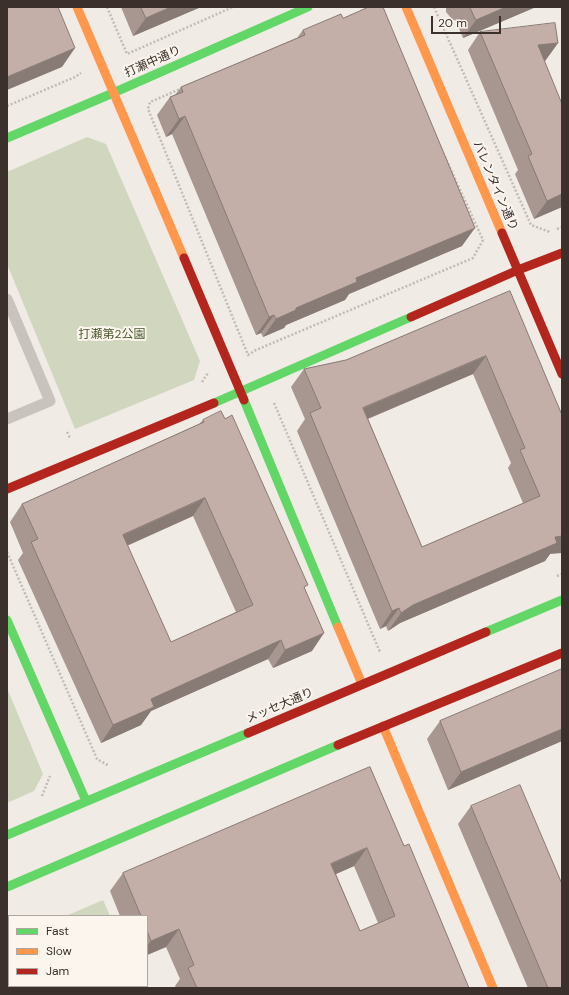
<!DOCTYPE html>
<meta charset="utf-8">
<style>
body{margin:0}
#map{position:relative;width:569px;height:995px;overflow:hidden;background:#f0ebe5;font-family:"DM Sans",sans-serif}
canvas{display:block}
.frame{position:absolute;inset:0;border:8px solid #3b302b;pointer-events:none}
.legend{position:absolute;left:8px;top:915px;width:140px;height:72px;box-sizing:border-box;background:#fbf5ee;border:1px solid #aea6a0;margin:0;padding:5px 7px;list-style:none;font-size:12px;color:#3b302b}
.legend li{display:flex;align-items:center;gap:8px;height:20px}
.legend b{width:20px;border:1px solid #aea6a0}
.scale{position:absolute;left:431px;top:16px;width:70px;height:18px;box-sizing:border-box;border:2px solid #3b302b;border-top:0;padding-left:5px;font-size:12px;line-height:14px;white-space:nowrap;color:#3b302b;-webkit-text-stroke:3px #fbf5ee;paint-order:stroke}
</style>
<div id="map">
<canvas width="569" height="995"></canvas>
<div class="frame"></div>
<ul class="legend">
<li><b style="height:5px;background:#63d668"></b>Fast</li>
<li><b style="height:5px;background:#ff974d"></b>Slow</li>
<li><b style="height:5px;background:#b3261e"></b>Jam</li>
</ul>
<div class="scale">20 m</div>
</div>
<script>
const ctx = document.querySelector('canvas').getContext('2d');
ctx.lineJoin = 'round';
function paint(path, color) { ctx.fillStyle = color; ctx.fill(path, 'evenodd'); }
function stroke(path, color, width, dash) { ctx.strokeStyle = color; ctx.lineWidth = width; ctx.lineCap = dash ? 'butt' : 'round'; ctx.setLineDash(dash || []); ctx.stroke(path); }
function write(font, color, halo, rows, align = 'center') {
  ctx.font = font + ' "DM Sans","Noto Sans JP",sans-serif'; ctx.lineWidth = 4; ctx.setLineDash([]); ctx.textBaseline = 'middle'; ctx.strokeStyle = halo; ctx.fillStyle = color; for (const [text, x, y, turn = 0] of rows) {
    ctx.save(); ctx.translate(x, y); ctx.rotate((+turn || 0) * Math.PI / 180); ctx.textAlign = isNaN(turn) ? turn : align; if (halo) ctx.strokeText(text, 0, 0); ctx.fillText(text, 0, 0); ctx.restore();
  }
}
paint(new Path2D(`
 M87,137l19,7 94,217 -6,19 -119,49 -68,-165v-92z
 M7,688l36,86 -9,17 -27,12z
 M103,900l7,16h-44z
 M9,941v45h131l1,2h-134v-46z`), '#d1d6bf');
stroke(new Path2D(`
 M107,7l20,47 106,-47
 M434,7l97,218 19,7
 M369,8l13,11 101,221 -10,18 -217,92 -8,5 -100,-246 2,-7z
 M7,106l68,-29 6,-4
 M557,229l5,-2
 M202,382l6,-9
 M274,403l106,249
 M67,432l3,6
 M7,552l90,207 12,7
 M557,576l5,-2
 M42,796l8,-20`), '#c2bbb6', 2.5, [2, 2]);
stroke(new Path2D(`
 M7,299l43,102 -43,18`), '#c9c3be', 11);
stroke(new Path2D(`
 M7,138l106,-45 195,-86
 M244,400l94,227
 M214,403l197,-86
 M7,620l79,181
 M486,632l76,-32
 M7,835l241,-102
 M7,887l331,-142`), '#63d668', 9);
stroke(new Path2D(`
 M77,7l107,251
 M406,7l96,226
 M338,627l24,57
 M383,726l110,262`), '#ff974d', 9);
stroke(new Path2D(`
 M502,233l60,141
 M184,258l60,142
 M411,317l107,-47 44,-17
 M7,489l207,-86
 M248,733l238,-101
 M338,745l224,-92`), '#b3261e', 9);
paint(new Path2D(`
 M121,7h80l-68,29z
 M446,7h90l-73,31 -7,-17 -4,-2 -6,-7z
 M303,30l159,216 -113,48 -4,6 -59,25 -2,3 -21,9 -2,-4 -5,2 -84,-201 -6,3 -9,-22 13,-18 5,-2 6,-8 116,-49z
 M480,32l78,11 -13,18h-1l18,146 -28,12 -19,-45 3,-4 -50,-120z
 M510,291l40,263 -5,7 -145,62 -12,8 -2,-5 -6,3 -83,-198 8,-12 -14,-32 13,-18 42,-9zM473,374l38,89 -3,5 15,35 -101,44 -54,-128z
 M203,420l102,169 7,62 -39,17 -5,-9 -117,52 -10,14 -40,18 -83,-183 5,-7 -13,-31 12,-18 177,-80zM193,516l43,96 -65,30 -44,-96z
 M562,669v72l-114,49 -21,-51 13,-18z
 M370,767l34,79 65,142h-293l-1,-2 5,-7 -14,-32 -19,8v-39h-27l-10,-25 13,-18zM354,866l24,57 -18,8 -24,-57z
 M471,806l91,182h-34l-70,-164z`), '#a89690');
paint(new Path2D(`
 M171,7h30l-68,29 13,-18z
 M506,7h30l-73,31 13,-18z
 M558,43l-13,18 -20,2 13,-18z
 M75,48l-13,19 -55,23v-13z
 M185,116l-13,18 -6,3 13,-18z
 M562,194v13l-28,12 13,-18z
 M475,228l-13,18 -113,48 -4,6 -59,25 -2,3 -21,9 13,-18 20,-11 60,-30z
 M274,315l-13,18 -5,2 13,-18z
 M486,356l-13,18 -123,52 13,-18z
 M205,498l-12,18 -83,37 13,-18z
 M562,536v17l-12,1 -5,7 -145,62 -12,8 13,-18 12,-8 142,-68z
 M399,608l-13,18 -6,3 12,-18z
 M324,633l-12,18 -39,17 12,-18z
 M281,640l-13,19 -117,52 -10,14 -40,18 12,-18 38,-26z
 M562,729v12l-114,49 13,-18z
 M367,848l-13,18 -36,16 13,-18z
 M179,929l-13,18 -19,8v-9l4,-5z`), '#887a75');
const building = new Path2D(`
 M7,7h51l17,41 -68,29z
 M141,7h30l-25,11z
 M369,7h14l92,221 -119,50 1,4 -61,26v2l-20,9 -2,-4 -5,2 -84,-201 -6,3 -9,-22 13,-5 -2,-5 124,-52 -2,-5 38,-16 2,4z
 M470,7h36l-30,13z
 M555,23l3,20 -20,2 24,59v90l-15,7 -19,-45 4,-2 -52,-122z
 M510,291l52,124v121l-7,1 2,6 -144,62 -12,8 -2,-5 -7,3 -82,-198 11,-5 -17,-39 42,-9zM486,356l39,92 -5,2 20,46 -118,51 -59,-139z
 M221,411l4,8 7,-4 76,170 -4,2 20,46 -39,17 -4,-10 -130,59 3,8 -41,18 -82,-183 7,-3 -16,-35 182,-82 -1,-2zM205,498l48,107 -82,37 -48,-107z
 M562,669v60l-101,43 -21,-51z
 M370,767l34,79 5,-2 60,144h-272l-9,-20 6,-3 -15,-36 -28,12 -4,-10v-15h-6l-18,-43zM367,848l28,68 -35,15 -29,-67z
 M520,785l42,99v104h-14l-77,-182z`);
paint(building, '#c3afa7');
stroke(building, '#887a75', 1);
write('12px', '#3b302b', '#fbf5ee', [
 ["打瀬中通り",153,62,-24],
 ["バレンタイン通り",495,186,67],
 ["メッセ大通り",280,706,-23]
]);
write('12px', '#4a5a2e', '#fbf5ee', [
 ["打瀬第2公園",112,335]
]);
</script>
